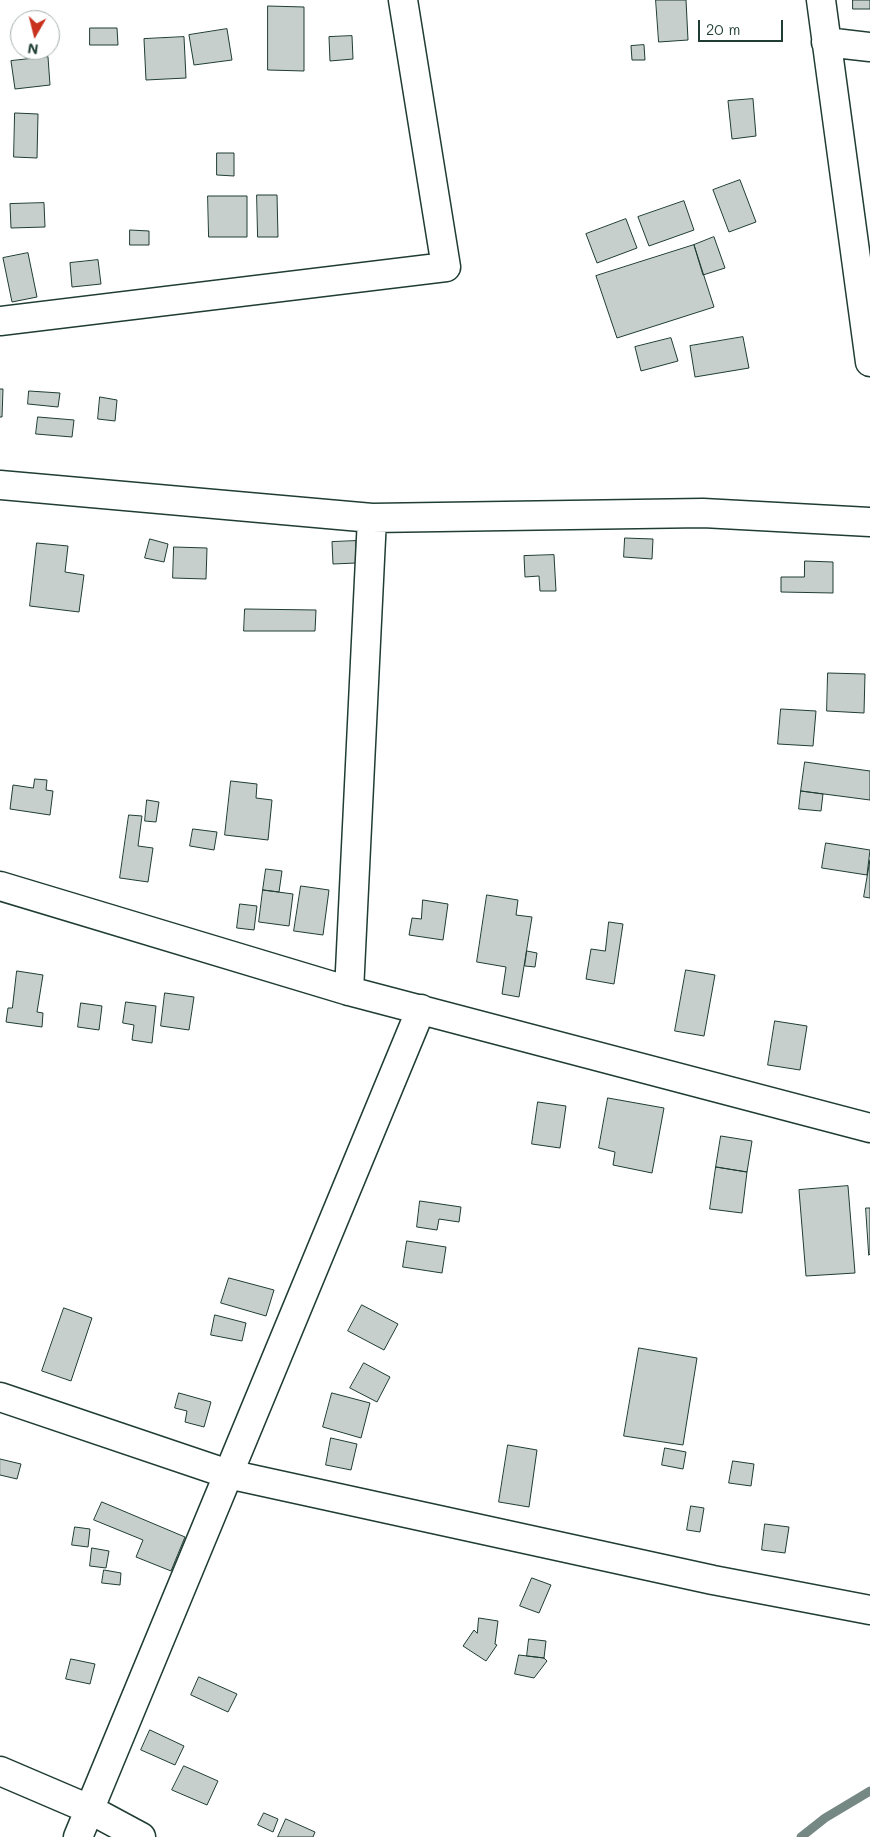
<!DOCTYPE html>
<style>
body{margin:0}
#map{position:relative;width:870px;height:1837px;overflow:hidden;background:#fff;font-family:Mali,sans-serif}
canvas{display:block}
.north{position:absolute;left:10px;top:10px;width:50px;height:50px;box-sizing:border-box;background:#fff;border:1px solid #a5b1ae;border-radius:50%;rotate:188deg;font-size:14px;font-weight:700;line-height:20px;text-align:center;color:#1f3d34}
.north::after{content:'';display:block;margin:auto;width:18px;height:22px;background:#c8321e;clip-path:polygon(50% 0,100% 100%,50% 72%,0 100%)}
.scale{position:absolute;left:698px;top:20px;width:85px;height:22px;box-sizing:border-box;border:2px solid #1f3d34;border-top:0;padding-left:6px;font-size:15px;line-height:18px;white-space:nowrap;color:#1f3d34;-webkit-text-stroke:4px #fff;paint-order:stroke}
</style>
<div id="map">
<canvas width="870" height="1837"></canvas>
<div class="north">N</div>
<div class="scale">20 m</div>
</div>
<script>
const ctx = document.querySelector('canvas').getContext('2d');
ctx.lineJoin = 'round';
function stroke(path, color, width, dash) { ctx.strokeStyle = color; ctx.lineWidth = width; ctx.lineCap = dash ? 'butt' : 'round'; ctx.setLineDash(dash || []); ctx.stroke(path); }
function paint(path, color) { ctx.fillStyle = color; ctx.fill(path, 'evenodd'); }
stroke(new Path2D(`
 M801,1837l24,-19 45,-27`), '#758883', 9);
const building = new Path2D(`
 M656,0h30l2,40 -29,2z
 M853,0h17v9h-17z
 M268,6l36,1v64l-36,-1z
 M90,28h27l1,17h-28z
 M227,29l5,31 -38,5 -5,-30z
 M352,36l1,23 -23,2 -1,-24z
 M184,37l2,41 -40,2 -2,-41z
 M644,45l1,15h-13l-1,-14z
 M48,57l2,28 -35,4 -4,-28z
 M753,99l3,37 -24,3 -4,-38z
 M15,113l23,1 -1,44 -23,-1z
 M217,153h17v23l-17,-1z
 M740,180l16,42 -27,10 -16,-42z
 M257,195h20l1,42h-20z
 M208,196h39v41h-38z
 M684,201l10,29 -45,16 -11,-29z
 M44,203l1,24 -34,1 -1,-24z
 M626,219l11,29 -40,15 -11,-29z
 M130,230l19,1v14h-19z
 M714,237l11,31 -22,7 -9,-30z
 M694,245l20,62 -97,31 -21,-62z
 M28,253l9,44 -25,5 -9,-44z
 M98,260l3,24 -29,3 -2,-24z
 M743,337l6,31 -54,9 -5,-31z
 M671,338l7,23 -37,10 -6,-24z
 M0,389h3l-1,28h-2z
 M29,391l31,2 -2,14 -30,-3z
 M100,397l17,3 -2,21 -17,-2z
 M38,417l36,3 -2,17 -36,-3z
 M625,538l28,1 -1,20 -28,-2z
 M150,539l18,5 -4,18 -19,-4z
 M356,541v22l-23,1 -1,-22z
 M37,543l31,3 -3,26 19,3 -5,37 -49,-6z
 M174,547l33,1 -1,31 -33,-1z
 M554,555l2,36h-16l-1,-15 -14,1 -1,-21z
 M805,561l28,1v31l-52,-1v-15h23z
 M245,609l71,1 -1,21h-71z
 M828,673l37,1 -1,39 -37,-2z
 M781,709l35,2 -3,35 -35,-2z
 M805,762l65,9v29l-69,-9z
 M35,779l12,1 -1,10 7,1 -3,24 -40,-6 3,-24 20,3z
 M231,781l26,3 -1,14 16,2 -4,40 -43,-5z
 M801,791l22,3 -2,17 -22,-2z
 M147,800l12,2 -3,20 -11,-1z
 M129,815l13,1 -4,30 15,2 -5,34 -28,-4z
 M193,829l24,3 -3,18 -24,-4z
 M826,843l44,7 -3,25 -45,-7z
 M870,860v38l-6,-1z
 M266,869l16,2 -3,21 -16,-2z
 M301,886l28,4 -6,45 -29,-4z
 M263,890l30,4 -4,32 -30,-4z
 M487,895l31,5 -2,15 16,2 -13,80 -17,-3 4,-27 -29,-5z
 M423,900l25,4 -5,36 -34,-5 3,-17 9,1z
 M240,904l17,2 -3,24 -17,-2z
 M609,922l14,2 -9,60 -28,-5 5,-30 14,2z
 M527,951l10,2 -2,14 -10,-1z
 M686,970l29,5 -11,61 -29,-5z
 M17,971l26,4 -6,37 6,1 -1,14 -36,-5 2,-14h4z
 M165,993l29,4 -5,33 -28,-4z
 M126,1002l30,4 -4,37 -20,-3 2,-15 -11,-2z
 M81,1003l21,3 -3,24 -21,-3z
 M775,1021l32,5 -7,44 -32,-5z
 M608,1098l56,10 -12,65 -39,-8 2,-13 -16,-4z
 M538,1102l28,4 -6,42 -28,-4z
 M721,1136l31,5 -5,31 -31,-5z
 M716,1167l31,5 -5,41 -32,-4z
 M848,1186l7,87 -49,3 -7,-86z
 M420,1201l41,6 -2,15 -20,-3 -2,11 -20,-3z
 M866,1208h4v46l-1,1z
 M407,1241l39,6 -4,26 -39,-6z
 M229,1278l45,12 -8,26 -45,-13z
 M362,1305l36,19 -14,26 -36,-19z
 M64,1308l28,10 -21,63 -29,-10z
 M215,1315l31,8 -4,18 -31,-6z
 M639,1348l58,10 -14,87 -59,-9z
 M364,1363l26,14 -13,25 -27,-14z
 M179,1393l32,9 -7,25 -19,-5 2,-11 -12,-3z
 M332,1393l38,10 -9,35 -38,-11z
 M331,1438l26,6 -6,26 -25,-5z
 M508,1445l29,5 -8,57 -30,-5z
 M665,1448l21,4 -3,17 -21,-4z
 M0,1459l21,5 -4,15 -17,-4z
 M733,1461l21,3 -3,22 -22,-3z
 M102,1502l83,35 -14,34 -35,-14 7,-17 -49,-20z
 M691,1506l13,2 -4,24 -13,-2z
 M765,1524l24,3 -4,26 -23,-3z
 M75,1527l15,2 -2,18 -16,-2z
 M92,1548l17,3 -3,17 -16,-2z
 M104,1570l17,3 -1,12 -18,-2z
 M532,1578l19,7 -12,28 -19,-7z
 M479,1618l19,3 -3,23 2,1 -11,16 -23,-15 11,-16 3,3z
 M529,1639l17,2 -2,17 -17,-2z
 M519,1655l25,3 3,3 -13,17 -19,-4z
 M71,1659l24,5 -5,20 -24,-5z
 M199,1677l38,17 -9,18 -37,-17z
 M150,1730l34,16 -9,19 -34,-15z
 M184,1766l34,15 -11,24 -35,-15z
 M264,1813l14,6 -5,13 -15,-7z
 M286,1819l29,13 -2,5h-35z`);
paint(building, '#c7cfcc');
stroke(building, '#1f3d34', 1);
const minor = new Path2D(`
 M821,0l49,362
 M826,42l44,5
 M0,321l446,-54 -43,-267
 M0,485l372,33 -23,473
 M372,518l331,-5 167,9
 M0,886l349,105 521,137
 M0,1397l228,77 485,106 157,30
 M0,1771l89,38 52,28
 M78,1837l343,-828`);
stroke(minor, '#1f3d34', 31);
stroke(minor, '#fff', 28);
</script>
